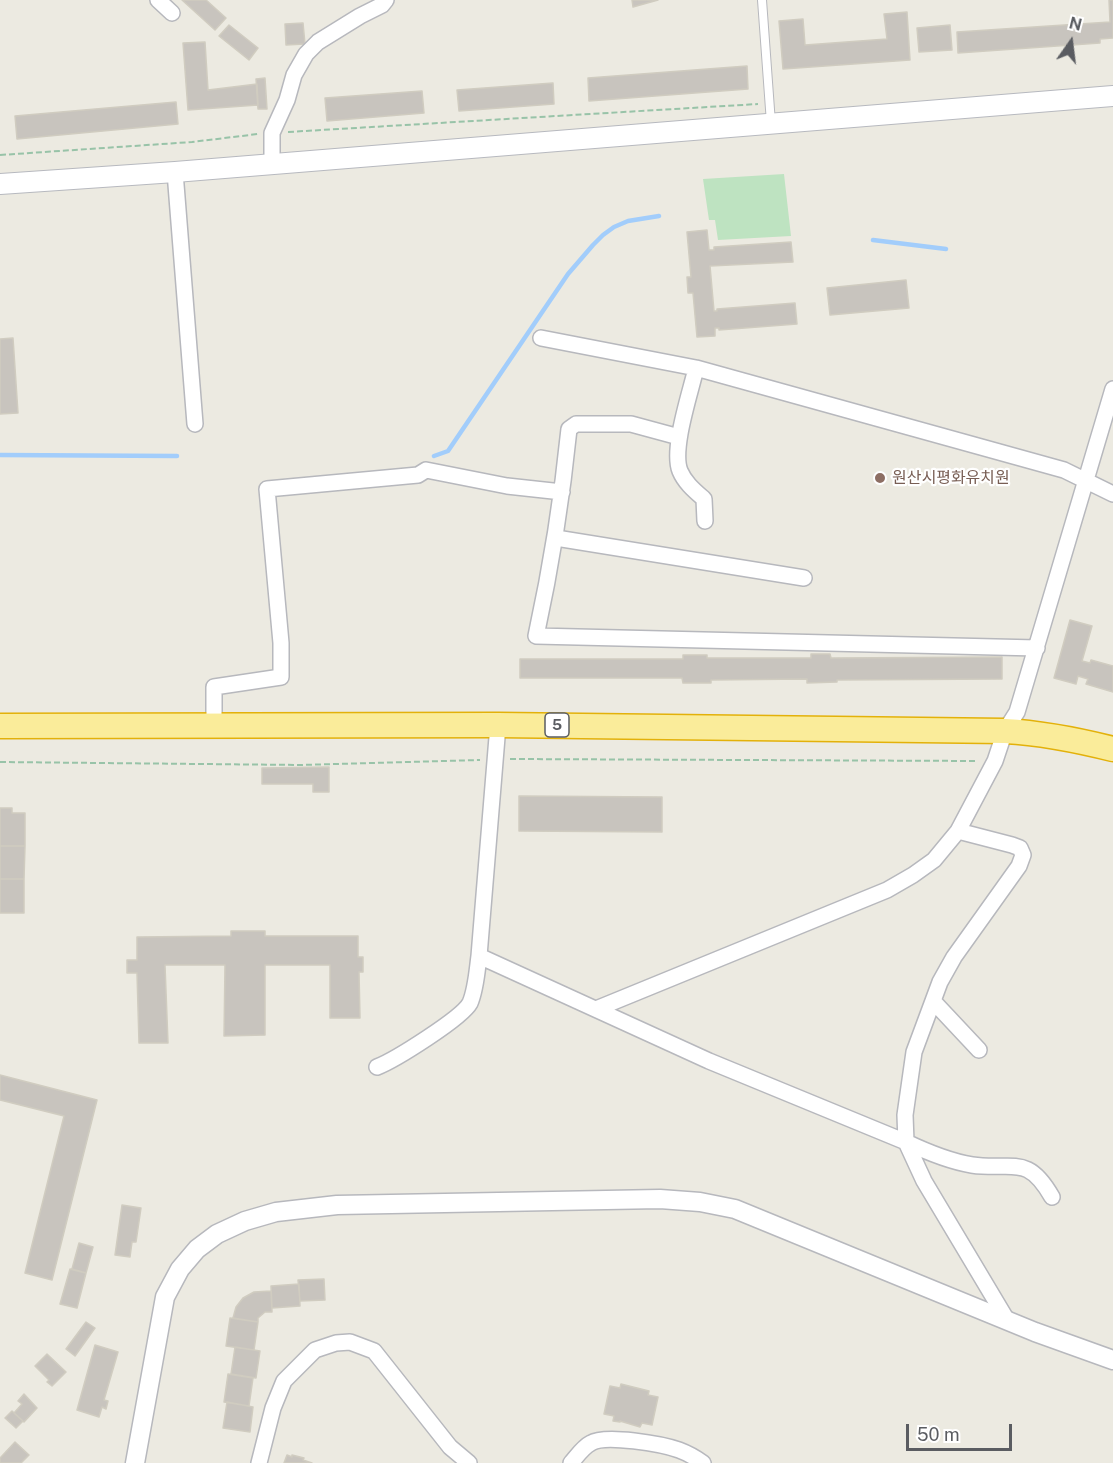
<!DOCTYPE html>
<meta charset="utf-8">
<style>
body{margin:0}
#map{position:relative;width:1113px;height:1463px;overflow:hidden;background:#eceae1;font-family:"Public Sans",sans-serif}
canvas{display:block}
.north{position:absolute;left:1041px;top:12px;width:60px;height:60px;-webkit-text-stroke:4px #fff;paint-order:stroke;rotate:14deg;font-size:16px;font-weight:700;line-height:24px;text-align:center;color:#5a5c61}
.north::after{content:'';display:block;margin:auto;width:21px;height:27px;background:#5a5c61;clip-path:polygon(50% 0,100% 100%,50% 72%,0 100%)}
.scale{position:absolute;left:906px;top:1424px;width:106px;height:27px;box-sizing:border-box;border:3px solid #5a5c61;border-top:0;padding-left:8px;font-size:18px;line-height:21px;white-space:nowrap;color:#5a5c61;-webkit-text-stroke:4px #fff;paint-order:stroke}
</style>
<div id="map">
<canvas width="1113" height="1463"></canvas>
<div class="north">N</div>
<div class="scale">50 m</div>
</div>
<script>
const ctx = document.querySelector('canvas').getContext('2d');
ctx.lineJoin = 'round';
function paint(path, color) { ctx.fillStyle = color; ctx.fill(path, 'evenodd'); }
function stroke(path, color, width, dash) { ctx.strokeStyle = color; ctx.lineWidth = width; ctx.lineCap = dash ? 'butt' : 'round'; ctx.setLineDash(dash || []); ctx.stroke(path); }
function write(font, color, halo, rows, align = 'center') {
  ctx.font = font + ' "Public Sans","Noto Sans KR",sans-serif'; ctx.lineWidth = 4.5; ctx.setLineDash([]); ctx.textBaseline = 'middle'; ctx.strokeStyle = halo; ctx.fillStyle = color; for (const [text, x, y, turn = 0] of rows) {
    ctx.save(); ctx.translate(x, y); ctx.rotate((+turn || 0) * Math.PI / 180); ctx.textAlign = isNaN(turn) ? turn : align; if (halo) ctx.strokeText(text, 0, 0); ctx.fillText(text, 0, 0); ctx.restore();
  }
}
paint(new Path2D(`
 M784,174l7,62 -73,4 -3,-20h-6l-6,-41z`), '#bee3c1');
stroke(new Path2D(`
 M873,240l73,9
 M0,455l177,1
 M434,456l14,-5 120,-177 25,-29 10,-10 11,-8 14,-6 31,-5`), '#a2cdfb', 4.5);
const building = new Path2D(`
 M182,0h24l20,18 -11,12z
 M632,0h26l-25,7z
 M1109,0h4v38l-13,1v4l-142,10 -1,-21 153,-10z
 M907,12l3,48 -127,9 -4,-48 24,-2 2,26 82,-6 -3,-25z
 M303,23l2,21 -19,1 -1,-21z
 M229,25l29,23 -9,12 -30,-24z
 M950,25l2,25 -33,2 -2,-24z
 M205,42l3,48 49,-6 1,21 -70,5 -5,-67z
 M747,66l1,23 -159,12 -1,-23z
 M265,78l2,31h-9l-2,-30z
 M553,83l1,21 -95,7 -2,-21z
 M422,91l2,22 -97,8 -2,-23z
 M176,102l2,22 -161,15 -2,-23z
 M707,230l2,20h5v-3l77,-5 2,20 -83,4 4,45h3v-2l78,-6 2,21 -78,6v-2h-4v8l-18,1 -4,-44h-5l-1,-16h4l-4,-45z
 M906,280l3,28 -79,7 -3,-27z
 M13,338l5,75 -18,1v-75z
 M1070,620l22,6 -10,35 8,2 1,-3 22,6v26l-27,-8 2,-5 -10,-3 -2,8 -22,-6z
 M811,654h19l1,4 171,-1v22l-165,1v2l-30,1v-4l-96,1v3h-28l-1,-5h-162v-19h163v-4h24v3h104z
 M329,767v25h-16v-8h-51v-16z
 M519,796l143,1v35l-143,-1z
 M0,808h12v5h13v33h-25z
 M0,846h25l-1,33h-24z
 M0,879h24v34h-24z
 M231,931h34v5h93v21h5v15h-4l1,46h-30v-53h-65v70l-41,1 1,-71h-60l3,78h-29l-2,-70h-10v-13h10v-23l94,-1z
 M0,1075l97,25 -45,180 -27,-7 39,-157 -64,-16z
 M122,1205l19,3 -5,34h-4l-2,15 -15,-2z
 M79,1243l14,4 -7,26 -14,-4z
 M70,1269l16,4 -9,35 -17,-4z
 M324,1279l1,21 -25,1 -2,-21z
 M299,1284l1,22 -28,2 -1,-22z
 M271,1291l1,21h-7l-7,6v4l-25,-4 3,-11 7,-9 11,-6z
 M230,1318l28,4 -4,28 -28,-4z
 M86,1322l9,6 -20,28 -9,-7z
 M95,1345l23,7 -14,48 4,1 -2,8 -4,-2 -3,10 -22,-7z
 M235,1347l25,4 -4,27 -25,-4z
 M47,1354l19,18 -14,14 -5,-4 2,-2 -14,-14z
 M228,1374l25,4 -4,28 -25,-4z
 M621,1384l28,7 -1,4 10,2 -6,28 -10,-2 -2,4 -20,-6v1l-7,-1 1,-5 -10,-2 6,-28 10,2z
 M24,1394l13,14 -13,14 -10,-9 8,-9 -4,-3z
 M227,1402l26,5 -3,25 -27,-4z
 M12,1411l11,10 -7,7 -11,-10z
 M15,1442l14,13 -8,8h-21v-5z
 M287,1455l5,2v-2l12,3 -1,2 9,3h-28z`);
paint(building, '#c8c4be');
stroke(building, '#d0ccc0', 1.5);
const service = new Path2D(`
 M762,0l9,123`);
const minor = new Path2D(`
 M158,0l14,13
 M272,162v-29l15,-33 7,-25 12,-21 12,-12 42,-26 22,-11 4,-5
 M175,172l20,252
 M541,338l155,30 368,102 49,24
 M696,368c-5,23 -25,81 -16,103 5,12 15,20 24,28l1,22
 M679,437l-48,-13h-55l-7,5c-7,70 -18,138 -33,207l501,12
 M556,538l248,40
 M498,725l-19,231 230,105 197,81c21,10 42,19 66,23 41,6 55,-12 80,32
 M214,726v-39l67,-10v-34l-14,-154 151,-14 8,-5 81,16 55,6
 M958,831l54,14 8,3 3,7 -4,11 -65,91 -14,25 -26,70 -9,63 1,27 18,39 83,139
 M933,1001l46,49
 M596,1009l291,-119 26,-15 21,-15 24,-29 37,-70 10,-30 12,-19 96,-323
 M377,1067c18,-7 85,-49 93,-64 6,-14 7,-32 9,-47
 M259,1463l14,-55 11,-27 31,-31 21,-7 14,-1 24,9 76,96 19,16
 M571,1463c6,-7 12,-16 20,-20 14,-9 71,1 88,7 8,3 17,8 24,13`);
const tertiary = new Path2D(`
 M135,1463l30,-166 15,-28 17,-20 20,-15 28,-13 31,-9 61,-7 323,-6 40,3 35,7 300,123 78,28`);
const secondary = new Path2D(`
 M0,184l175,-12 938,-76`);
const trunk = new Path2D(`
 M0,726l498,-1 507,6c37,2 72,9 108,18`);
stroke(service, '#b7b8bd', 10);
stroke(minor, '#b7b8bd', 18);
stroke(tertiary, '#b7b8bd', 21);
stroke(secondary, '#b7b9bf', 22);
stroke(trunk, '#e3b10a', 27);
stroke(new Path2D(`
 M288,132l470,-28
 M0,155l192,-13 66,-8
 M510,759l468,2
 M0,762l301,3 179,-5`), '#98c3a8', 2, [6, 3]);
stroke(service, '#fff', 8);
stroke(minor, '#fff', 15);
stroke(tertiary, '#fff', 18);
stroke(secondary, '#fff', 20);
stroke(trunk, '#faec9a', 24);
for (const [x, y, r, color] of [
 [880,478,6,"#8d6e63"]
]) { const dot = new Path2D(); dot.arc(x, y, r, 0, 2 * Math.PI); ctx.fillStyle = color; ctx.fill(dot); stroke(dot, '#fff', 2); }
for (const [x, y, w] of [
 [557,725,24]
]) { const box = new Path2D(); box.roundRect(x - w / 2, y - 12, w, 24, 4.5); ctx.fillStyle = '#fff'; ctx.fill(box); stroke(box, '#5a5c61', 1.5); }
write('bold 15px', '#5a5c61', null, [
 ["5",557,725]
]);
write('16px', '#785e54', '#fff', [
 ["원산시평화유치원",892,478]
], 'left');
</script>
